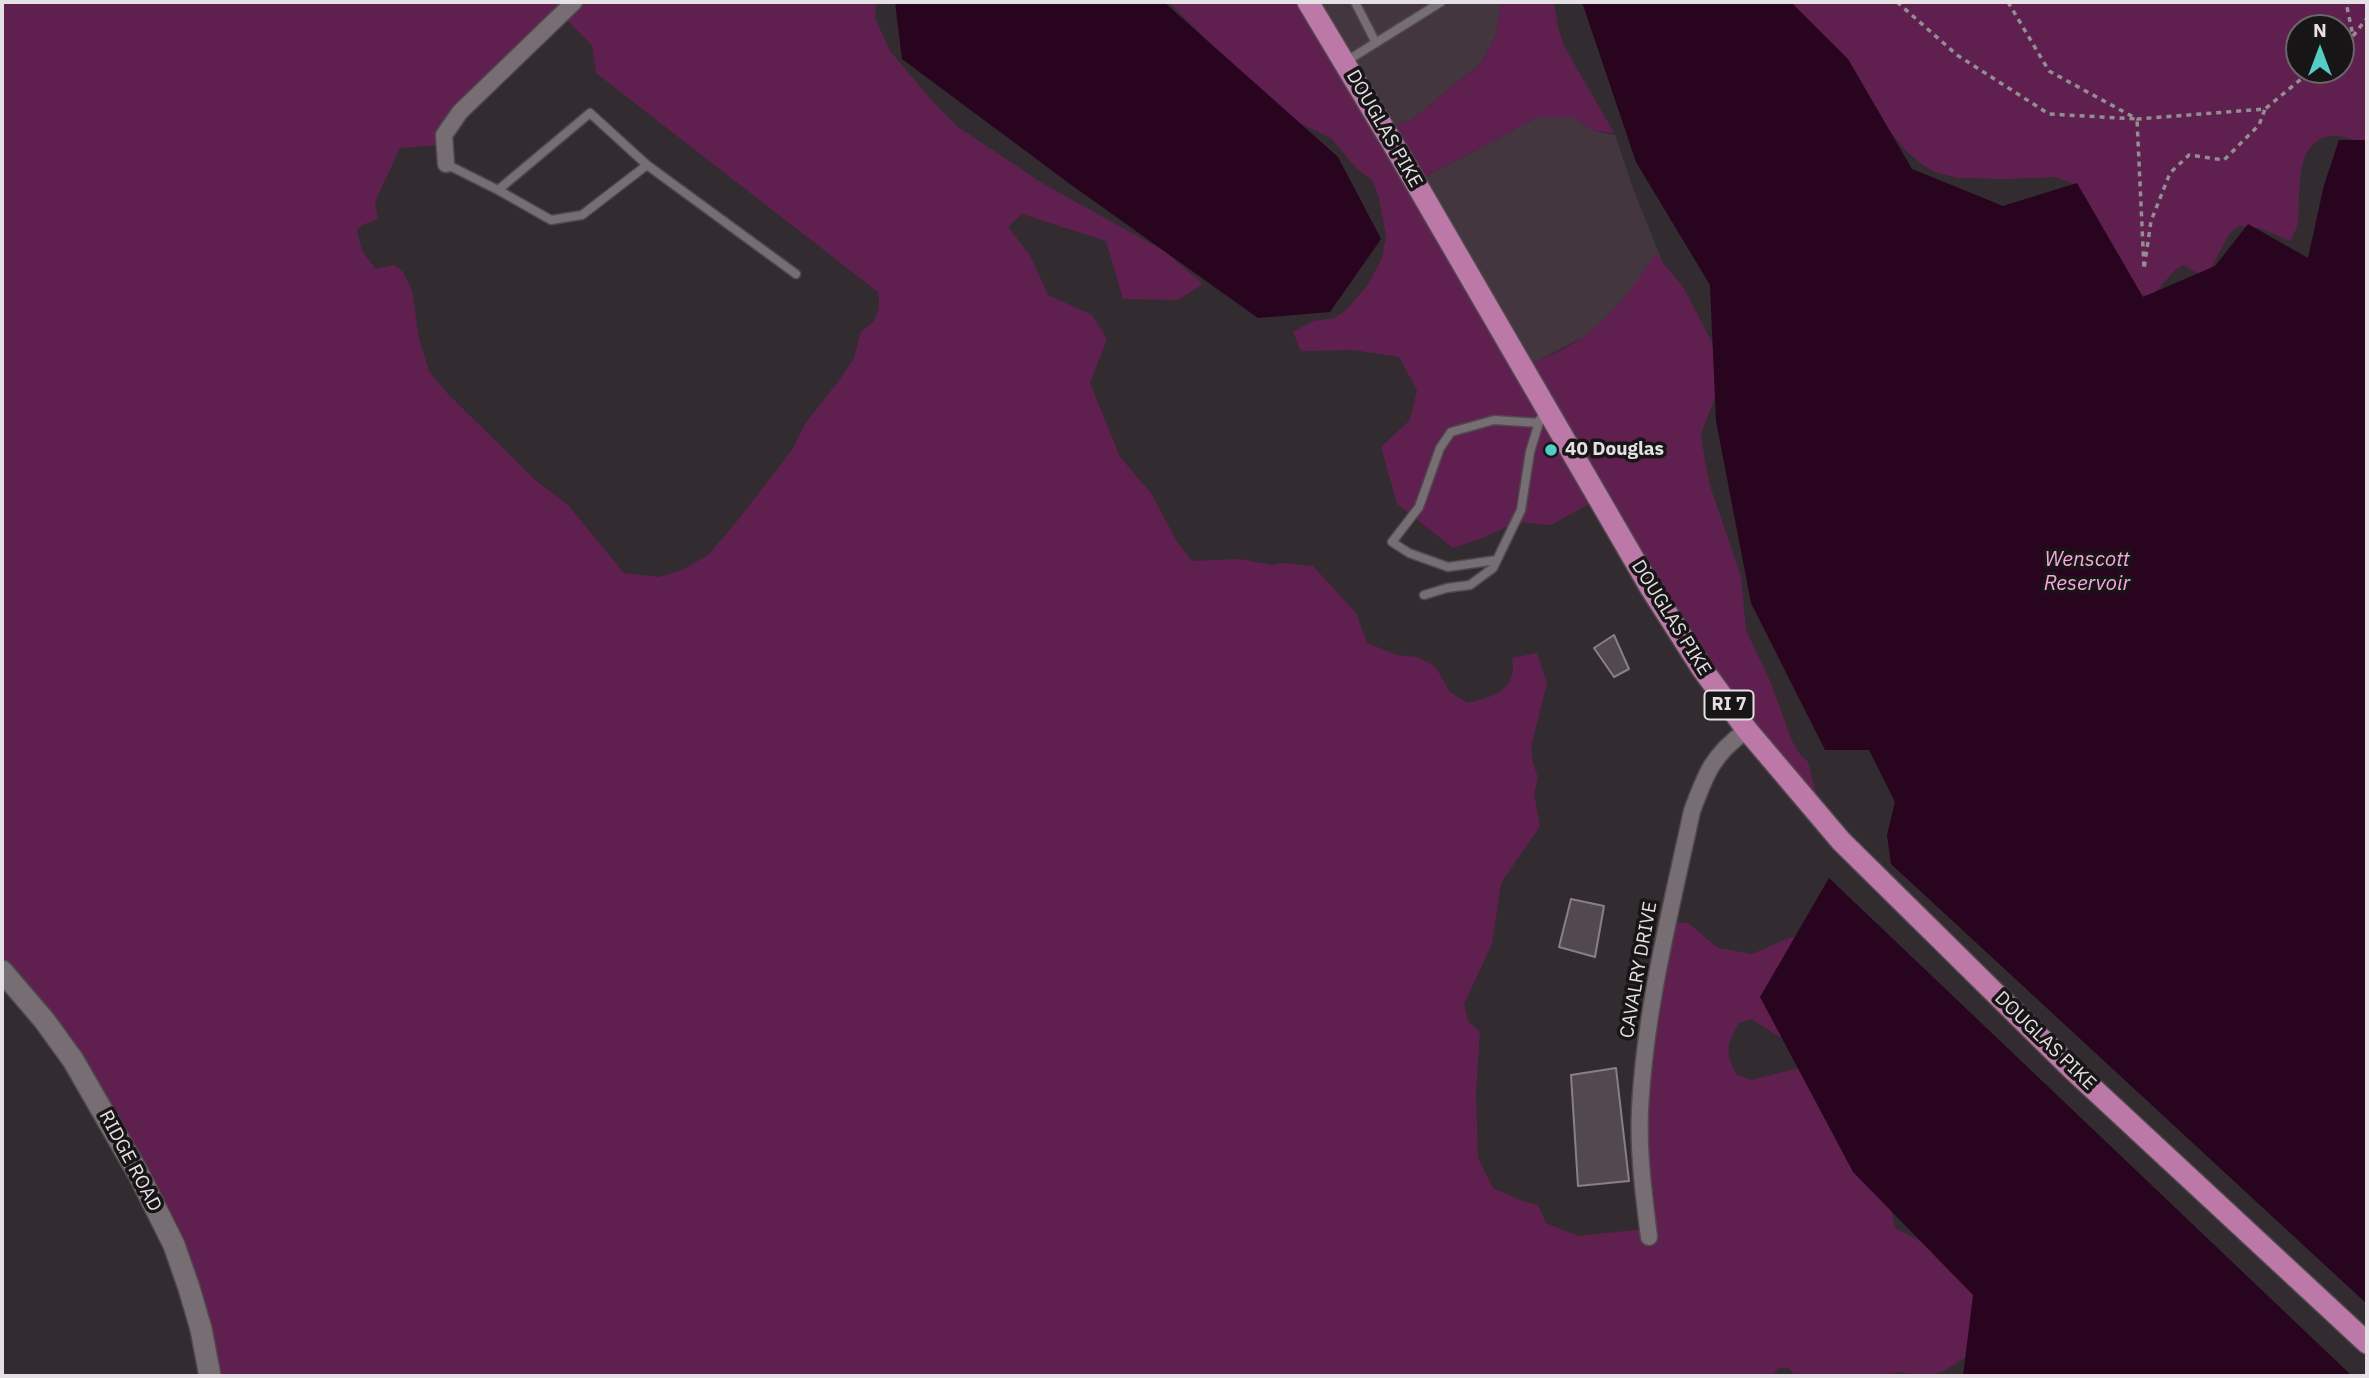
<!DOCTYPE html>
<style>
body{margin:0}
#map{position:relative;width:2369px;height:1378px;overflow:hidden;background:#322b30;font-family:"IBM Plex Sans",sans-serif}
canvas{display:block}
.frame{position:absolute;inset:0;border:4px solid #e5e0e3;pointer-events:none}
.north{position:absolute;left:2285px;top:14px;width:70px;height:70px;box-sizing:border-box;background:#181517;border:2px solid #6a6669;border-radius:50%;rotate:0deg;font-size:19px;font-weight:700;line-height:28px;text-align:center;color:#e5e0e3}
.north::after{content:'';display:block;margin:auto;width:24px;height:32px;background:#54cdc7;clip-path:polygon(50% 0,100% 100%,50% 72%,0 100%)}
</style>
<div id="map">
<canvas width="2369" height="1378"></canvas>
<div class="frame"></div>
<div class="north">N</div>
</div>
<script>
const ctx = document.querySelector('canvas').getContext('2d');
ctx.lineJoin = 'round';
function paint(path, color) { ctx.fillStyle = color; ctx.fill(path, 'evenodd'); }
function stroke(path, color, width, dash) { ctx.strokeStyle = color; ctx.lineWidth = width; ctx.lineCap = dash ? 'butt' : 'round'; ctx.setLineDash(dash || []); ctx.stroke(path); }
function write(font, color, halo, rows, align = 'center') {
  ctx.font = font + ' "IBM Plex Sans",sans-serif'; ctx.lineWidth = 7; ctx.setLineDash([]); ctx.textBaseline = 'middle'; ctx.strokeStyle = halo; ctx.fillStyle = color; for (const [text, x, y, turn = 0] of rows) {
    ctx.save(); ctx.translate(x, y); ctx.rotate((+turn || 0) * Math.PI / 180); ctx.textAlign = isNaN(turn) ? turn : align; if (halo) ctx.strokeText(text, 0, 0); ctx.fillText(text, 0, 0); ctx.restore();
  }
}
paint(new Path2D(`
 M1307,2h194l-5,33 -15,28 -70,57 -26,8z
 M1538,117h35l21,14 21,4 18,53 29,73 -7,-7 -20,31 -21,26 -23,22 -54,28 -17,5 -108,-182z`), '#43363e');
paint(new Path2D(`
 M2,2h874l-1,16 15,33 44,52 24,24 84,56 122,68 39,33 -25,16 -55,-1 -17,-58 -84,-27 -14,13 22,28 18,40 44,20 15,24 -17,44 30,74 31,36 25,47 16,21 47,-2 33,6 11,-2 30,3 43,47 11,30 30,12 20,2 18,9 15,26 18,11c26,-6 50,-14 44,-45l25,-5 10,30 -16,65 2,15 5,15 -4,16 6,32 -39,57 -9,61 -28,60 4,17 12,11 -4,61 2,65 15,30 29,13 16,4 8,18 32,13 66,-7 -11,-79 31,-228 24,1 30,25 34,6 37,-16 19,-3 -25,104 -32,-20 -12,4c-13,21 -14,29 -3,51l15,6 73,-18 66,141 5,25 44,23 30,35 8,19 -9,51 -26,16 -17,4 -25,-4 -15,4h-89l-8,-8h-10l-6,8h-1561l-8,-45 -96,-206 -105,-147zM560,13l32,32 4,28 282,219c3,17 0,30 -17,39l-7,27 -14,21 -35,45 -13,26 -58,75 -26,30 -26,15 -23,7 -35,-4 -56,-68 -33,-25 -89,-88 -17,-21 -10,-32 -7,-49 -9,-18 -9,-7 -18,4 -14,-18 -5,-21 5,-5 16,-6 -3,-17 25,-54 43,-3 23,-42z
 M1169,2h138l78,126 26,-8 70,-57 15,-28 5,-33h53l4,25 6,19 50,87 -20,-2 -21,-14h-35l-126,67 108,182c68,-19 99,-56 135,-113l28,34 29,55 5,18 -2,37 -14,37 4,27 6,28 30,87 5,54 24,51 22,60 7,12 9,9 17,65 -232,-323h-4l-38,21 -35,-3 -33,16 -30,10 -56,-44 -16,-57 29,-27 7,-30 -18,-33 -46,-7 -52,1 -8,-19 20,-11 22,-3 12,-9 20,-23 15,-28 4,-22 -7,-38 -7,-18 -15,-11 -26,-31 -52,-25z
 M1786,2h581v142c-10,-3 -26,-10 -37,-8 -40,8 -27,63 -33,90 -1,5 -5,10 -7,15l-31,-13 -20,-2 -10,8 -20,38 -10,2 -16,-9 -9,6 -22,25 -18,-3 -61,-109 -18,-7 -49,2 -48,-1 -20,-5 -14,-7 -18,-15 -19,-23 -12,-17 -21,-42 -12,-16zM2299,28h42v42h-42z`), '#60204f');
paint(new Path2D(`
 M895,2h269l174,155 43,82 -51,73 -72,6 -188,-134 -168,-125z
 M1582,2h209l57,57 64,110 91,37 74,-23 66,114 72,-31 33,-42 60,34 16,-73 15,-45h28v1164l-476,-440 -4,-29 8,-33 -26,-52h-44l-74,-147 -35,-182 -6,-136 -74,-123z
 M1829,878l523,498h-389l10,-81 -120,-123 -93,-175z`), '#28041f');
const building = new Path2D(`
 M1614,635l15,34 -15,8 -20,-29z
 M1571,899l33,7 -9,51 -36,-10z
 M1616,1068l13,113 -51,5 -7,-111z`);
paint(building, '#51494e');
stroke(building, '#898085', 2);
const lane = new Path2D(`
 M1355,2l21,41
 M1345,62l96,-60
 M446,164l52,26 92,-77 57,52 149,109
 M498,190l53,30 31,-5 65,-50
 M1497,560l-49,7 -39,-14 -17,-11 27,-35 21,-59 11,-16 43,-12 45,3
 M1424,595l23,-7 23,-3 23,-17 28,-58 9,-58 10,-33`);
const street = new Path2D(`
 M446,164l-2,-29 16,-23 114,-110
 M1649,1237c-5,-41 -11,-85 -9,-127 5,-101 31,-201 52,-299 14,-38 21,-57 55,-81`);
const secondary = new Path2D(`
 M2,971l42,49 29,40 65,113 36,72 15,43 12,41 9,47`);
const primary = new Path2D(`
 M1308,2l91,152 251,433 53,83 44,60 94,111 231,228 295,274`);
stroke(lane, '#4f494d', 11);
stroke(street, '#4f494d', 19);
stroke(secondary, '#4f494d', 24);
stroke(primary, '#4f494d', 24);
stroke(new Path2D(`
 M1897,2l60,53 92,59 88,5 7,150 7,-48 19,-48 19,-18 35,5 35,-35 6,-16
 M2008,2l41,69 88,48 128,-10 47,-39
 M2353,36l14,-18
 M2341,46l12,-10 -7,-34`), '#938e91', 3.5, [5, 5]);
stroke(lane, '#776e74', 8);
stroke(street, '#776e74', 16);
stroke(secondary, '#776e74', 21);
stroke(primary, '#bc78a7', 21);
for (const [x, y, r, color] of [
 [1551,450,7,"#54cdc7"]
]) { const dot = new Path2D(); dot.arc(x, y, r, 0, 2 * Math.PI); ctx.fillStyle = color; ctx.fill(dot); stroke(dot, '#181517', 2.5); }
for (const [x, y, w] of [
 [1729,705,49]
]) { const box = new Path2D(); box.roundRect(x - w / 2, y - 14.5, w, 29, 5); ctx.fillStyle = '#181517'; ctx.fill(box); stroke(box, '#e5e0e3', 2); }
write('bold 18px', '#e5e0e3', null, [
 ["RI 7",1729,705]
]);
write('19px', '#e5e0e3', '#181517', [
 ["DOUGLAS PIKE",1384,129,60],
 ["DOUGLAS PIKE",1671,618,58],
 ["CAVALRY DRIVE",1639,970,-80],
 ["DOUGLAS PIKE",2045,1041,44],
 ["RIDGE ROAD",130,1161,62]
]);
write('bold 19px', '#e5e0e3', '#181517', [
 ["40 Douglas",1565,450]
], 'left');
write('italic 21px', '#faa7df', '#181517', [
 ["Wenscott",2087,560],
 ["Reservoir",2087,584]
]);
</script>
